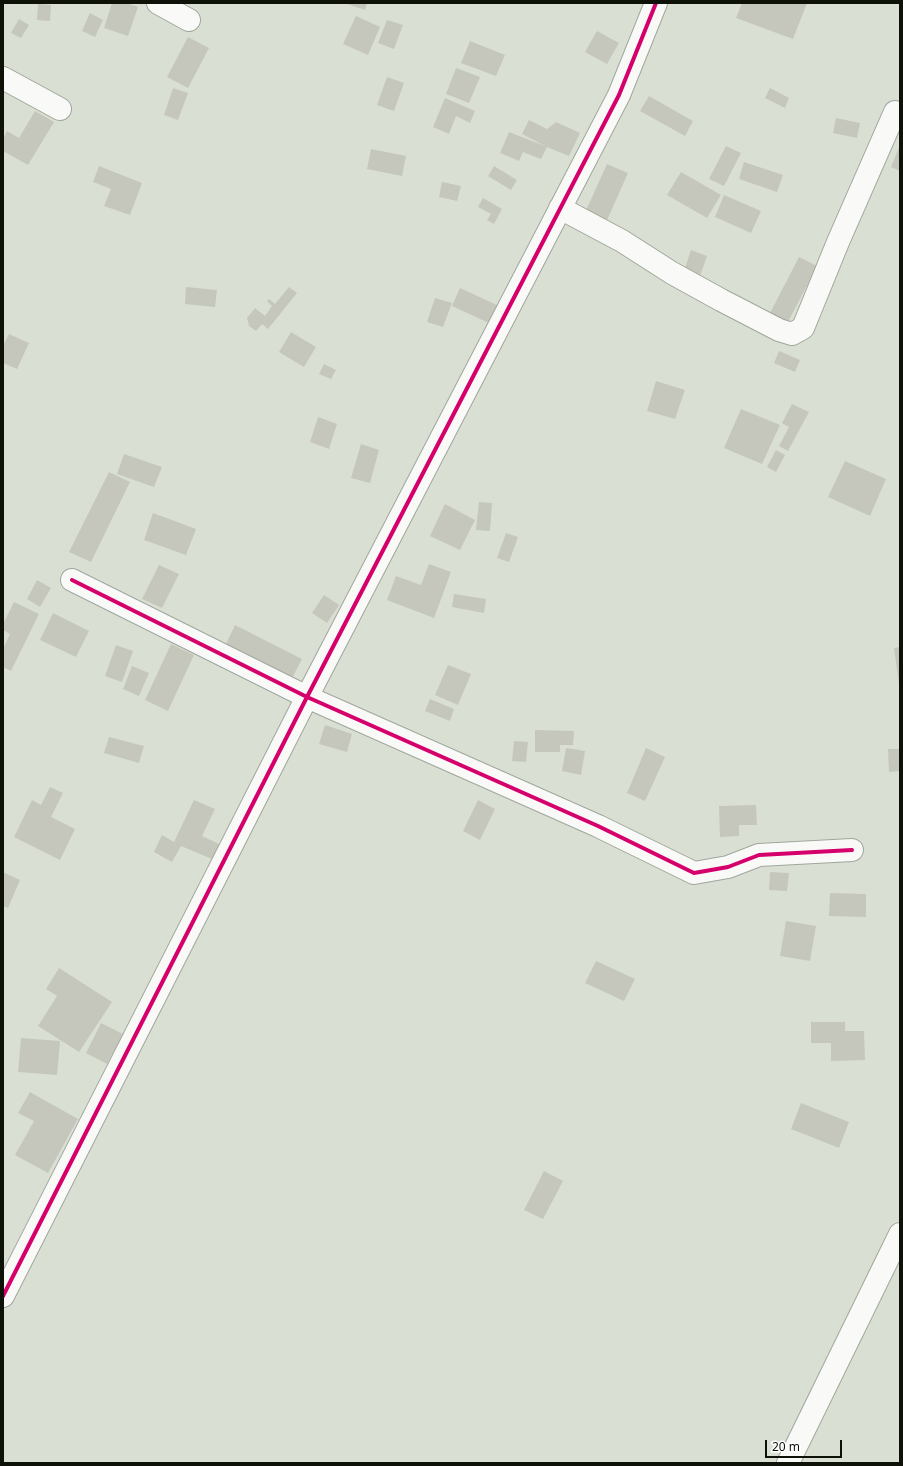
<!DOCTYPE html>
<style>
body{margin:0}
#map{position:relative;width:903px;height:1466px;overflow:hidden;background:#d9e0d3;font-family:"Noto Sans",sans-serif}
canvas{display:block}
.frame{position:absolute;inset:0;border:4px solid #0d1108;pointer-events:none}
.scale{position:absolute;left:765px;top:1440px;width:77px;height:18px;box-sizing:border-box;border:2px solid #0d1108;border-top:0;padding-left:5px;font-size:12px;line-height:14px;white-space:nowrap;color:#0d1108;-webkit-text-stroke:3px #fff;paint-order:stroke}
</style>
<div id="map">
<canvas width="903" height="1466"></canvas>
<div class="frame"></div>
<div class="scale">20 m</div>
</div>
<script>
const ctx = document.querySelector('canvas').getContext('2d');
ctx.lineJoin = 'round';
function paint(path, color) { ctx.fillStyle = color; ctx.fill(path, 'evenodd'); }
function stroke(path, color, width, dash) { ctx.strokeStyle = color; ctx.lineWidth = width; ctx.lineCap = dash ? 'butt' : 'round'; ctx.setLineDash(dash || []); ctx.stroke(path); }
paint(new Path2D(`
 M112,3h15l11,4 -10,29 -24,-8z
 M344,3h23l-2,7z
 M742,3h65l-14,36 -57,-21z
 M38,4l13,1 -1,16 -13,-1z
 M90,13l13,7 -8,17 -13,-6z
 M356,16l24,11 -12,28 -25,-11z
 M19,19l10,6 -8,13 -10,-5z
 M387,20l16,5 -9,24 -16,-6z
 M597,31l22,12 -12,21 -22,-12z
 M188,37l21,11 -21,40 -21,-11z
 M470,41l35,14 -9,21 -35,-13z
 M456,68l24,9 -11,26 -23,-9z
 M387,77l17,6 -10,28 -17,-6z
 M173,88l15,5 -10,27 -14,-5z
 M770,88l19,10 -4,10 -20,-10z
 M649,96l44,25 -8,15 -45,-25z
 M445,98l30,13 -5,12 -14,-7 -7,18 -16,-7z
 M35,111l19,11 -26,43 -25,-14v-12l4,-8 12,7z
 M836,118l24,5 -3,15 -24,-5z
 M529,120l18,9 9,-7 24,11 -11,23 -22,-9 -6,12 -18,-7 -4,9 -19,-8 9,-21 36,14 -23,-12z
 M900,145v26l-9,-4z
 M726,146l15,7 -17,33 -15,-7z
 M371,149l35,7 -4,20 -35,-7z
 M744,162l39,13 -6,17 -38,-13z
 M607,164l21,9 -24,54 -21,-10z
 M99,166l43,17 -12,32 -26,-9 7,-17 -18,-7z
 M494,166l23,14 -6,10 -23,-14z
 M681,172l40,23 -14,23 -40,-23z
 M442,182l19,4 -4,15 -18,-4z
 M724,195l37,16 -10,22 -36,-16z
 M483,198l19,11 -8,15 -7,-4 4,-6 -13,-7z
 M691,250l16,6 -7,20 -16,-5z
 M799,257l18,9 -29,56 -18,-9z
 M186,287l31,3 -2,17 -30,-3z
 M289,287l8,6 -29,36 -6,-5 -6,7 -7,-5 -2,-8 8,-10 10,8 7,-10 -5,-5 2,-2 6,5z
 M460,288l39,18 -8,18 -39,-18z
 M435,298l17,5 -9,24 -16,-5z
 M291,332l25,15 -12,20 -25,-15z
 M9,334l20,9 -12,26 -14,-6v-17z
 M779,351l21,9 -5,12 -21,-9z
 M324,364l12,6 -5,9 -12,-5z
 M656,381l29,9 -10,29 -28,-8z
 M792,404l17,8 -21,39 -9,-5 10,-19 -7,-4z
 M741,409l39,16 -18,39 -38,-16z
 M318,417l19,7 -8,25 -19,-7z
 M361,444l18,6 -9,33 -19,-5z
 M776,450l9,5 -9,17 -9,-5z
 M124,454l38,13 -8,20 -37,-13z
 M845,461l41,18 -16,37 -42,-19z
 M109,472l21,10 -39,80 -22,-10z
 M479,502l13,1 -2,28 -14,-1z
 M445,504l30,16 -15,30 -30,-14z
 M153,513l43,16 -10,26 -42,-15z
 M506,533l12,4 -9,25 -12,-4z
 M429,564l22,8 -17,46 -47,-18 9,-24 25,9z
 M159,565l20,9 -17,34 -20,-9z
 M37,580l14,8 -11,19 -13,-8z
 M454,594l32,5 -2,14 -32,-6z
 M324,595l15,10 -12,18 -15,-10z
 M14,602l25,12 -28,57 -8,-4v-18l7,-15 -7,-4v-6z
 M53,613l36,18 -13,26 -36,-17z
 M235,625l67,34 -11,21 -66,-34z
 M171,644l23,11 -26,56 -23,-11z
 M116,645l17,6 -11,31 -17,-6z
 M900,647v37h-1l-5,-36z
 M448,665l23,9 -13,31 -23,-10z
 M132,666l17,7 -10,23 -16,-7z
 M430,699l24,10 -4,12 -25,-10z
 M325,725l27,9 -5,18 -28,-8z
 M535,730l39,1 -1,14h-13v7h-25z
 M109,737l35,9 -5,17 -35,-10z
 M514,741l14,1 -2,20 -14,-1z
 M566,748l19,3 -4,24 -19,-4z
 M646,748l19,9 -20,44 -18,-8z
 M888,749h12v22l-11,1z
 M50,787l13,6 -12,24 24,12 -15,31 -46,-23 18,-37 9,5z
 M194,800l21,9 -13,27 17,8 -7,15 -31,-13 -9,16 -18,-10 8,-17 12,7z
 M478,800l17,9 -15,31 -17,-9z
 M756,805l1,20h-18v11l-19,1 -1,-31z
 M3,872l17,8 -12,28 -5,-2z
 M770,872l19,1 -2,18 -18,-1z
 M830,893l36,1v23l-37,-1z
 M786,921l30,5 -6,35 -30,-5z
 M596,961l39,18 -11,22 -39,-18z
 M59,968l53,34 -33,50 -41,-26 19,-30 -11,-7z
 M811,1022h34v9h19l1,29 -34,1v-18h-20z
 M101,1023l22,11 -16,30 -21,-11z
 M21,1038l39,3 -3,34 -39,-3z
 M30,1092l48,27 -30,54 -33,-18 19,-34 -16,-8z
 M801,1103l48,19 -10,26 -48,-19z
 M544,1171l19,10 -20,38 -19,-9z`), '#c5c7bc');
const minor = new Path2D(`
 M158,3l31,17
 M3,78l57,31
 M560,208l62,33 50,32 49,27 58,30 13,4 11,-6 35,-86 57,-130
 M72,580l235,117 291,129 96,47 34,-6 31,-12 93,-5
 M3,1296l304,-599 312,-602 37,-92
 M788,1463l112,-229`);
stroke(minor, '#a0a69b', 24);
stroke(minor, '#f9faf8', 22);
stroke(new Path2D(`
 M72,580l235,117 291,129 96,47 34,-6 31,-12 93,-5
 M3,1296l304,-599 312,-602 37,-92`), '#d6006c', 4);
</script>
